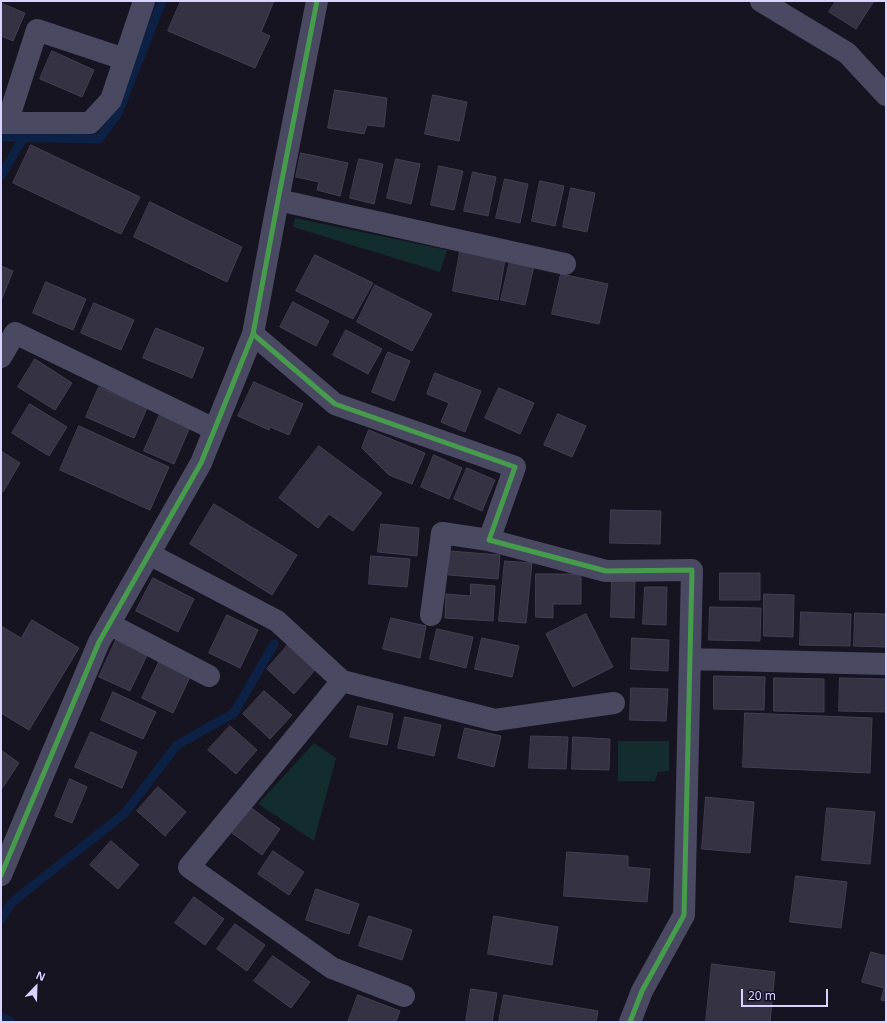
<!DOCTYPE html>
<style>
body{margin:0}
#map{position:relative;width:887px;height:1023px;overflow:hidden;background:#161421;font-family:"Noto Sans",sans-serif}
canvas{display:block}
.frame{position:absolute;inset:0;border:2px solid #d9d4ff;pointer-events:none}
.north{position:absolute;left:16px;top:967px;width:40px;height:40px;-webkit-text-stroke:3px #130f26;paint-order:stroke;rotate:23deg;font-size:11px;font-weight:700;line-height:16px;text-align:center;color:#d9d4ff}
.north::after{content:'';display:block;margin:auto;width:14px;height:18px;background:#d9d4ff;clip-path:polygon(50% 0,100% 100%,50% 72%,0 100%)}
.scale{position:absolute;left:741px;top:989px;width:87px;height:18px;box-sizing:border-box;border:2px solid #d9d4ff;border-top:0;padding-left:5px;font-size:12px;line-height:14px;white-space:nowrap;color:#d9d4ff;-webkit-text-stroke:3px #130f26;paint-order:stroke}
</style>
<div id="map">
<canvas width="887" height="1023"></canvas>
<div class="frame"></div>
<div class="north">N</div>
<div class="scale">20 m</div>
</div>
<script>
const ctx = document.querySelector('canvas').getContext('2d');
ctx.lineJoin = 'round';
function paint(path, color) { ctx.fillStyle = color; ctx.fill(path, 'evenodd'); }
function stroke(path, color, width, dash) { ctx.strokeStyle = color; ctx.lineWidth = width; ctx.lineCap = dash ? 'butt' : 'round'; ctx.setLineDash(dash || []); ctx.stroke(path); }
paint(new Path2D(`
 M295,218l152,32 -7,22 -147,-45z
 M618,741h51v30l-11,1 -3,9h-37z
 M314,743l22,15 -22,83 -56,-37z`), '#132c2d');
stroke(new Path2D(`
 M1,137l98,2 19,-26 44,-112
 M1,176l22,-38
 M1,920l10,-17 113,-89 53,-69 57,-32 40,-69
 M1,1017l10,5`), '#0d2144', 9);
const building = new Path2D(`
 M181,1h93l-13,31 9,4 -15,32 -87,-37z
 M836,1h38l-18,28 -27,-17z
 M1,3l24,10 -12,28 -12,-5z
 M52,51l42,19 -12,27 -42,-18z
 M335,90l52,8 -3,29 -17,-2 -3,9 -36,-6z
 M433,95l34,7 -8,39 -34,-7z
 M31,145l109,52 -19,37 -108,-51z
 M301,153l47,10 -8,33 -23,-6 2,-8 -23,-5z
 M359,159l24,5 -9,40 -24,-6z
 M396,159l24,5 -9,40 -24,-6z
 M439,166l24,5 -9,39 -23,-5z
 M473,172l23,5 -8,39 -24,-5z
 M505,179l23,5 -8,39 -24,-5z
 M540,181l24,5 -9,40 -23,-5z
 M571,188l24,5 -8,39 -24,-5z
 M150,202l92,45 -15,35 -93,-45z
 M460,252l45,8 -7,40 -45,-9z
 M315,255l58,28 -20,36 -57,-28z
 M510,261l24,5 -9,39 -24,-5z
 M1,266l12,5 -12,30z
 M561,274l47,10 -9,40 -47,-10z
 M46,282l40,17 -13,31 -40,-17z
 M375,285l57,29 -20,37 -55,-29z
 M293,302l36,19 -13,25 -36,-19z
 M94,303l40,17 -13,30 -40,-17z
 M156,328l48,20 -12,30 -49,-20z
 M346,330l36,19 -14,25 -35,-19z
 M388,352l22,9 -16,40 -22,-9z
 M35,359l37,24 -17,27 -37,-23z
 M435,373l46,18 -16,41 -24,-10 8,-19 -22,-9z
 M254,382l49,22 -14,31 -19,-8 -1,3 -31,-14z
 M99,387l48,21 -13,30 -48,-21z
 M499,388l35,15 -14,31 -35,-16z
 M30,404l37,23 -18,29 -37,-23z
 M160,414l30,13 -16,37 -30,-13z
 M558,414l28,12 -14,31 -28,-12z
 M79,426l90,41 -19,43 -90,-40z
 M369,430l56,23 -13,31 -23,-9 -27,-27z
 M319,446l63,47 -29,38 -24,-17 -11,14 -39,-30z
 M1,451l19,12 -17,29 -2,-1z
 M434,455l28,13 -13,31 -28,-12z
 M467,468l28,12 -13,31 -28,-12z
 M214,504l83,51 -25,40 -82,-51z
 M611,510l50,1 -1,33 -50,-1z
 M381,524l38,4 -2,28 -39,-4z
 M450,551l50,4 -2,24 -49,-4z
 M371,556l39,3 -3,28 -38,-3z
 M505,561l27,2 -6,60 -27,-2z
 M720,573h40v27h-40z
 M536,574h45v30h-28v14l-17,-1z
 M153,578l41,21 -16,33 -42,-21z
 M612,579l23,1 -1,38 -23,-1z
 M471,584l24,2 -2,35 -48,-3 1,-24 24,2z
 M645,587h22l-1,38 -23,-1z
 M764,594l30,1 -1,42 -29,-1z
 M710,607l51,1 -1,33 -51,-1z
 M801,612l50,2 -1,32 -50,-1z
 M855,613l31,1v33l-32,-1z
 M586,614l27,53 -40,20 -27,-53z
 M227,615l31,15 -18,38 -31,-15z
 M391,618l35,8 -6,32 -37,-9z
 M32,620l47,28 -50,82 -28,-17v-87l20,12z
 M437,629l36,8 -7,31 -36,-9z
 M117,638l31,15 -18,38 -31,-14z
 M482,638l37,8 -7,31 -37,-8z
 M632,638l37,2 -1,31 -37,-2z
 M288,645l27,25 -21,24 -27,-25z
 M160,660l31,15 -18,38 -31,-15z
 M714,676l51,1 -1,33 -50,-1z
 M774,678l50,1v33l-50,-1z
 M840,678l46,1v33l-47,-1z
 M631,688l37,1 -2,32 -36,-1z
 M264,691l28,24 -22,24 -27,-25z
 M113,692l43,20 -13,27 -42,-19z
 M358,706l35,8 -6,31 -37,-8z
 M745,713l127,5 -2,55 -127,-6z
 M405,717l36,8 -7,31 -36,-8z
 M230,726l27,24 -21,24 -28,-24z
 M465,728l36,8 -7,31 -36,-9z
 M91,732l46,20 -15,36 -47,-21z
 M531,736l37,1 -2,32 -37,-1z
 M573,737l37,2 -1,31 -37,-1z
 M1,750l18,13 -18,27z
 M70,779l17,8 -15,36 -17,-7z
 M158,787l28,25 -21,24 -28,-25z
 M706,797l48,5 -4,51 -48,-4z
 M250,807l30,22 -18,26 -30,-22z
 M827,808l48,4 -5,52 -48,-4z
 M111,841l28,24 -21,24 -28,-24z
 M273,851l31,21 -15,23 -31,-21z
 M567,852l61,4v11l22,2 -3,33 -83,-6z
 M796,876l51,6 -6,46 -51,-6z
 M316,889l43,15 -10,30 -43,-14z
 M194,897l30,22 -19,26 -30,-22z
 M369,916l43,14 -10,30 -43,-14z
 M494,916l64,11 -6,38 -64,-11z
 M235,924l30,21 -18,26 -30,-22z
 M871,952l15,4v45l-5,-1 3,-12 -22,-6z
 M273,956l37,26 -19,26 -37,-27z
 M712,964l63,8 -5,50h-64z
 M471,989l26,4 -5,29h-26z
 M358,995l42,16 -4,11h-48z
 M504,995l94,16 -2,11h-97z`);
paint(building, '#343243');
stroke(building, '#433f54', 1);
stroke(new Path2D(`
 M761,1l86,52 39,42
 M1,123h89l21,-23 33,-99
 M7,123l30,-93 87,29
 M278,200l287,64
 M253,334l82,70 180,63 -26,73 117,31 86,-1 -8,345 -42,76 -12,31
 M1,357l14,-24 199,96
 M149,554l128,67 65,60 153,39 119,-17
 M431,615l11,-82 47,7
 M109,624l100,52
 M690,659l196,5
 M342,681l-153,186 143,101 72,28
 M1,875l98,-233 102,-179 52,-129 25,-134 39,-199`), '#4a4962', 22);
stroke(new Path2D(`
 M253,334l82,70 180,63 -26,73 117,31 86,-1 -8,345 -42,76 -12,31
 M1,875l98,-233 102,-179 52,-129 25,-134 39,-199`), '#469c4c', 5);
</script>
